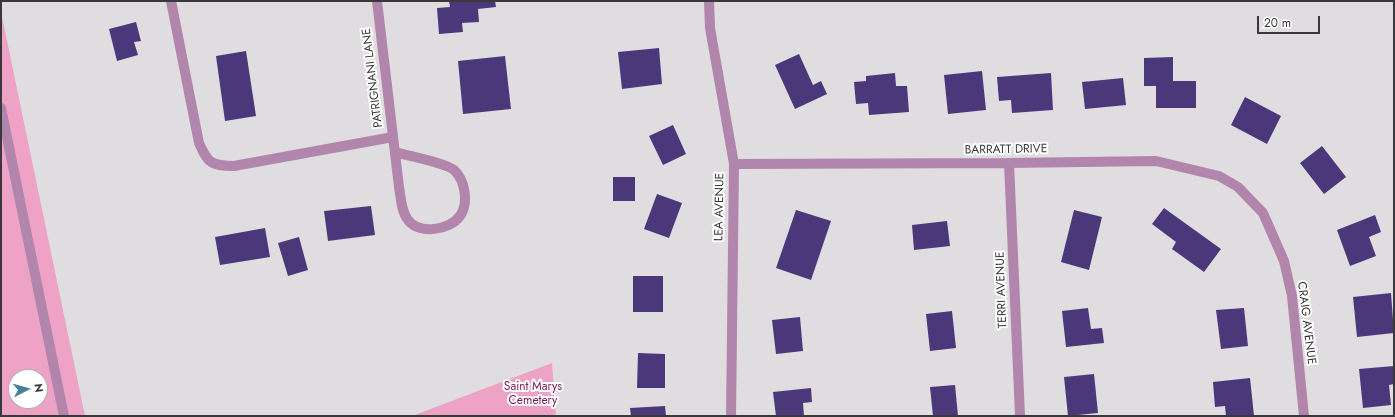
<!DOCTYPE html>
<style>
body{margin:0}
#map{position:relative;width:1395px;height:417px;overflow:hidden;background:#e0dde1;font-family:Jost,sans-serif}
canvas{display:block}
.frame{position:absolute;inset:0;border:2px solid #39383a;pointer-events:none}
.north{position:absolute;left:8px;top:369px;width:40px;height:40px;box-sizing:border-box;background:#fff;border:1px solid #b0afb0;border-radius:50%;rotate:84deg;font-size:11px;font-weight:700;line-height:16px;text-align:center;color:#39383a}
.north::after{content:'';display:block;margin:auto;width:14px;height:18px;background:#448397;clip-path:polygon(50% 0,100% 100%,50% 72%,0 100%)}
.scale{position:absolute;left:1257px;top:16px;width:63px;height:18px;box-sizing:border-box;border:2px solid #39383a;border-top:0;padding-left:5px;font-size:12px;line-height:14px;white-space:nowrap;color:#39383a;-webkit-text-stroke:3px #fff;paint-order:stroke}
</style>
<div id="map">
<canvas width="1395" height="417"></canvas>
<div class="frame"></div>
<div class="north">N</div>
<div class="scale">20 m</div>
</div>
<script>
const ctx = document.querySelector('canvas').getContext('2d');
ctx.lineJoin = 'round';
function paint(path, color) { ctx.fillStyle = color; ctx.fill(path, 'evenodd'); }
function stroke(path, color, width, dash) { ctx.strokeStyle = color; ctx.lineWidth = width; ctx.lineCap = dash ? 'butt' : 'round'; ctx.setLineDash(dash || []); ctx.stroke(path); }
function write(font, color, halo, rows, align = 'center') {
  ctx.font = font + ' Jost,sans-serif'; ctx.lineWidth = 4; ctx.setLineDash([]); ctx.textBaseline = 'middle'; ctx.strokeStyle = halo; ctx.fillStyle = color; for (const [text, x, y, turn = 0] of rows) {
    ctx.save(); ctx.translate(x, y); ctx.rotate((+turn || 0) * Math.PI / 180); ctx.textAlign = isNaN(turn) ? turn : align; if (halo) ctx.strokeText(text, 0, 0); ctx.fillText(text, 0, 0); ctx.restore();
  }
}
paint(new Path2D(`
 M1,12l84,404h-84zM16,377h24v24h-24z
 M552,363l4,53h-144z`), '#eda2c6');
paint(new Path2D(`
 M449,1h46l1,6 -18,2 1,13 -17,1 1,9 -24,2 -2,-26 13,-1z
 M136,22l5,19 -7,1 4,13 -21,6 -8,-32z
 M659,48l3,36 -40,5 -4,-37z
 M246,51l10,65 -31,5 -9,-65z
 M799,54l14,31 8,-4 6,13 -32,15 -20,-44z
 M505,56l6,53 -48,5 -5,-53z
 M1173,57v24h23v27h-40v-22h-12v-28z
 M982,71l4,39 -38,4 -4,-39z
 M895,73l1,13h11l2,26 -40,3 -1,-12 -12,1 -2,-22 12,-1v-5z
 M1051,73l2,37 -41,3 -1,-13 -12,1 -2,-24z
 M1123,78l3,27 -41,4 -3,-27z
 M1245,97l36,19 -14,28 -36,-19z
 M673,125l13,29 -23,11 -14,-29z
 M1322,146l24,31 -22,17 -24,-31z
 M613,177h22v24h-22z
 M657,194l25,9 -13,35 -25,-9z
 M371,206l4,29 -47,6 -4,-30z
 M1164,208l57,41 -17,23 -32,-23 4,-7 -24,-18z
 M796,210l35,11 -20,59 -35,-12z
 M1074,210l28,7 -13,53 -28,-8z
 M1375,215l6,17 -12,5 7,19 -26,10 -13,-36z
 M947,221l3,25 -36,4 -2,-25z
 M265,228l5,29 -50,8 -5,-28z
 M299,237l9,33 -20,6 -10,-33z
 M633,276h30v36h-30z
 M1391,293l3,40 -37,4 -4,-40z
 M1088,308l3,21 11,-1 2,15 -38,4 -4,-36z
 M1244,308l4,38 -27,3 -5,-39z
 M952,311l4,37 -26,3 -4,-37z
 M800,317l3,34 -27,3 -4,-34z
 M638,353l27,1v34h-28z
 M1394,366v18l-5,1 2,20 -28,3 -4,-39z
 M1094,374l4,39 -30,3 -4,-39z
 M1250,378l4,38h-28l-1,-10 -10,1 -2,-25z
 M955,385l3,31h-25l-3,-29z
 M811,388l1,14 -9,1 1,13h-28l-3,-24z
 M665,406l1,10h-35l-1,-8z`), '#4b387b');
stroke(new Path2D(`
 M171,1l28,142c9,20 12,23 35,23l159,-29
 M377,1l22,186c2,11 2,24 9,33 11,15 42,10 52,-4 9,-13 5,-36 -6,-46 -8,-7 -46,-14 -59,-18
 M709,1l1,27 24,136 -3,252
 M1,108l63,308
 M1009,163l11,253
 M734,164l275,-1 147,-2 63,15 19,11 25,26 21,48 8,35 12,120`), '#b285ac', 10);
write('12px', '#39383a', '#fff', [
 ["PATRIGNANI LANE",373,78,-97],
 ["BARRATT DRIVE",1006,150,-1],
 ["LEA AVENUE",720,207,-89],
 ["TERRI AVENUE",1002,290,-92],
 ["CRAIG AVENUE",1306,323,83]
]);
write('12px', '#791b52', '#fff', [
 ["Saint Marys",533,387],
 ["Cemetery",533,401]
]);
</script>
